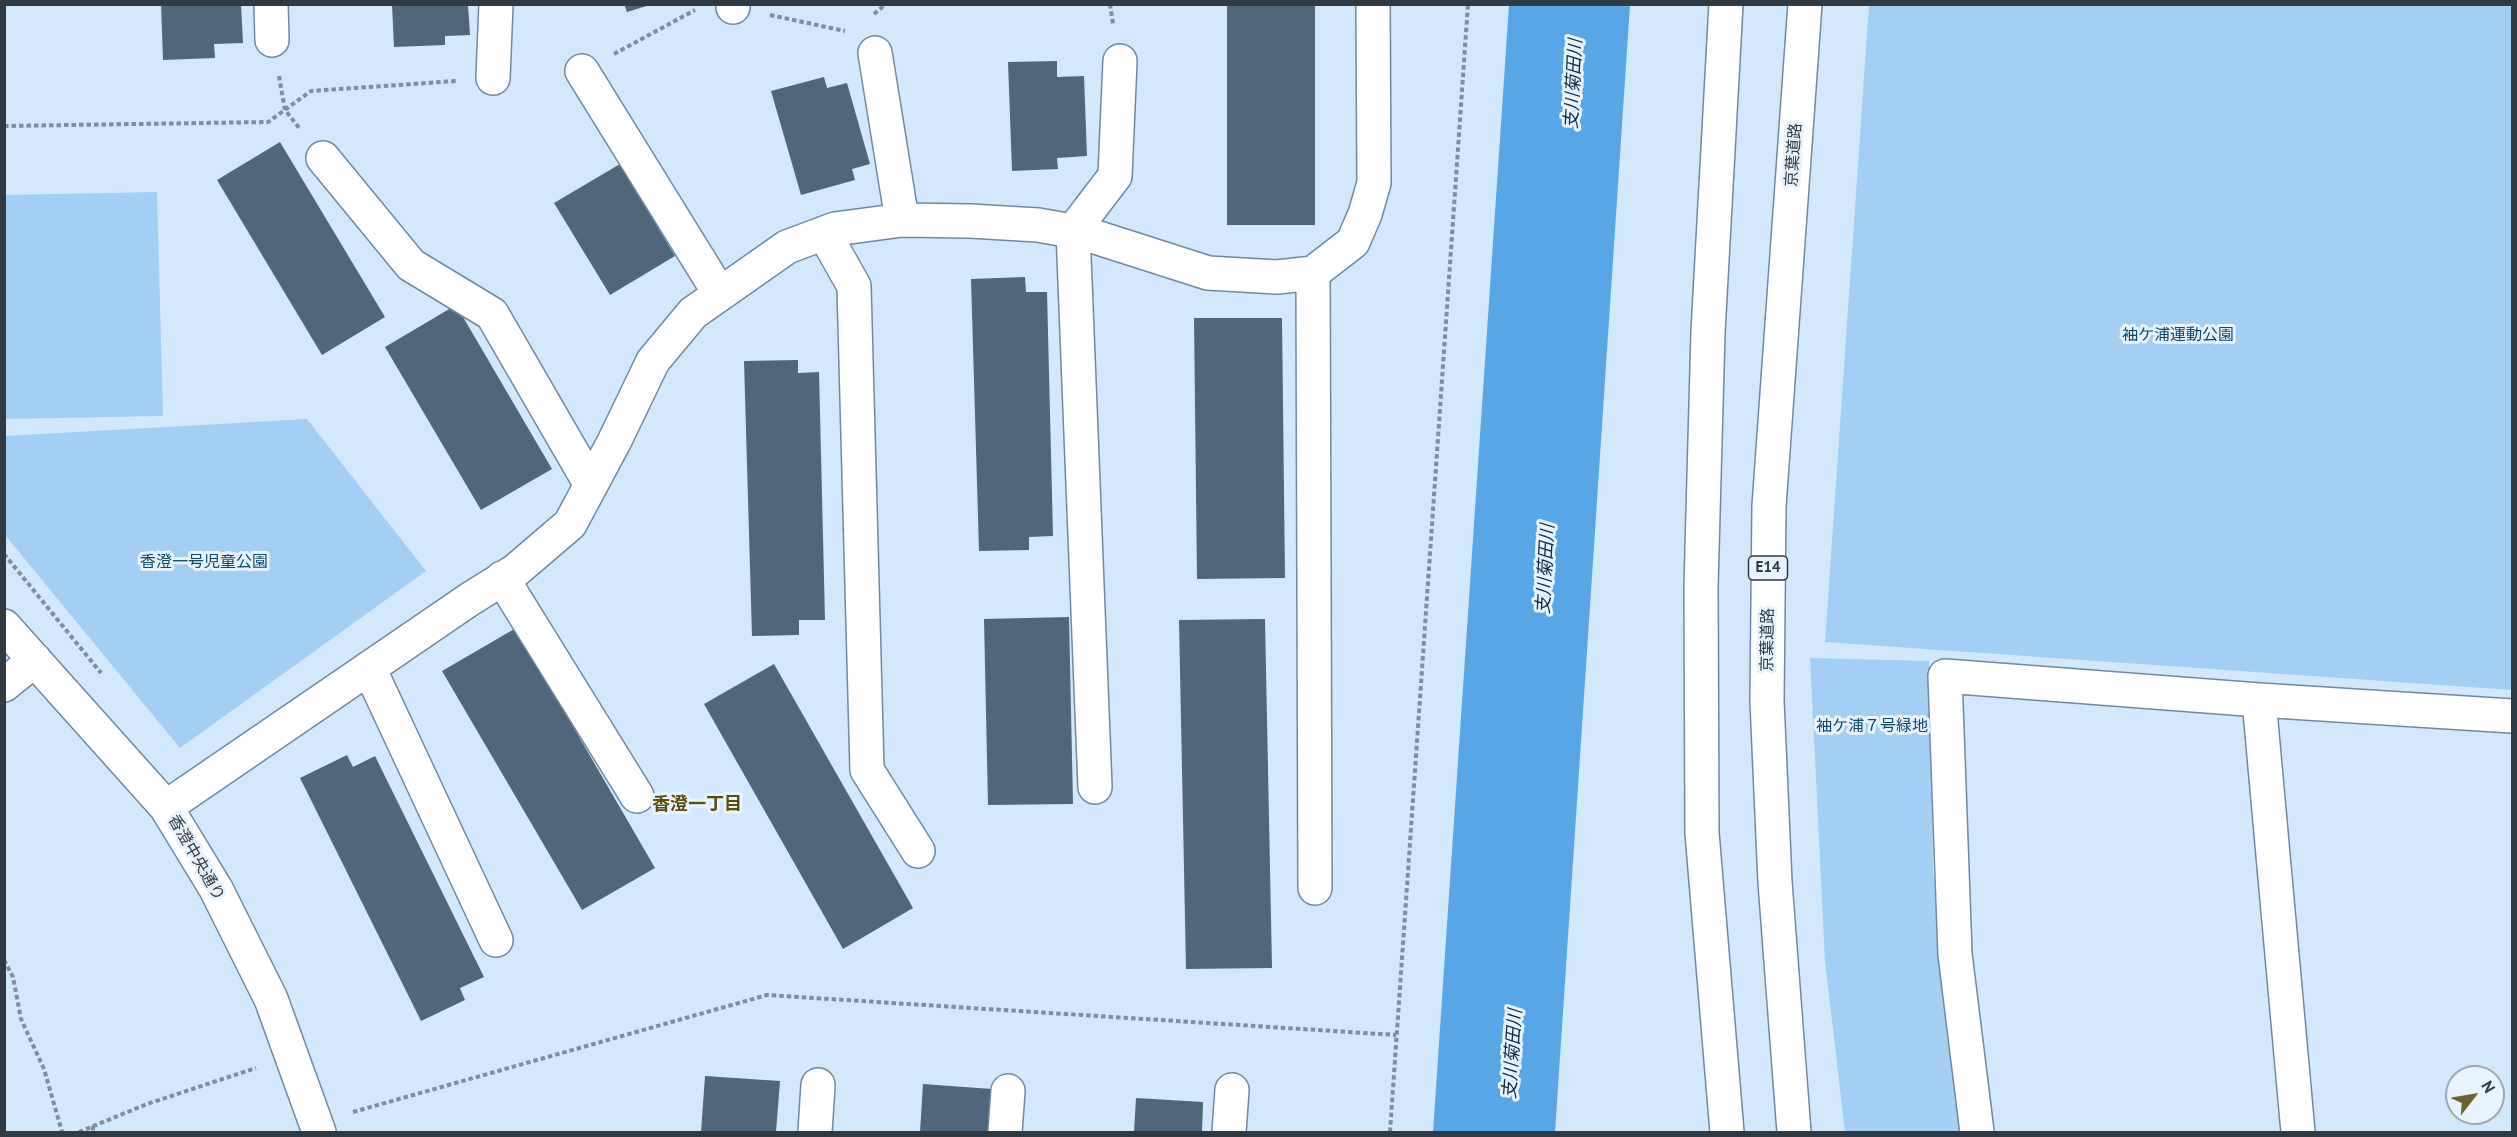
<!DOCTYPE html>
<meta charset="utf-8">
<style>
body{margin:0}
#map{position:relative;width:2517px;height:1137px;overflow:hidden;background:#d2e8fc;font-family:"PT Sans",sans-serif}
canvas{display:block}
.frame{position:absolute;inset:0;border:6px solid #2f3a44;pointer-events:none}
.north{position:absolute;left:2445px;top:1065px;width:60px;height:60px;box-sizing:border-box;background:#e8f3fe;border:2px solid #9ea9b4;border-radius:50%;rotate:59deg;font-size:16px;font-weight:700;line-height:24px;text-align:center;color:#2f3a44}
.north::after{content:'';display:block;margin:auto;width:21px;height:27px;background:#6f622f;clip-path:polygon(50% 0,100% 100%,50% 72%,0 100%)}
</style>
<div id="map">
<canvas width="2517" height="1137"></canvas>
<div class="frame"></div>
<div class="north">N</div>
</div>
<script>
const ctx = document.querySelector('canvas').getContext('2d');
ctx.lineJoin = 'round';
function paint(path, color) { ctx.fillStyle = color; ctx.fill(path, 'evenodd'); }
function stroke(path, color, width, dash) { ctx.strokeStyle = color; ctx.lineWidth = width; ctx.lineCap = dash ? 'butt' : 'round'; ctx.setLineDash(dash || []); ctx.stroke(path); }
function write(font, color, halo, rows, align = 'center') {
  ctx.font = font + ' "PT Sans","Noto Sans JP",sans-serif'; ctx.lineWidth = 6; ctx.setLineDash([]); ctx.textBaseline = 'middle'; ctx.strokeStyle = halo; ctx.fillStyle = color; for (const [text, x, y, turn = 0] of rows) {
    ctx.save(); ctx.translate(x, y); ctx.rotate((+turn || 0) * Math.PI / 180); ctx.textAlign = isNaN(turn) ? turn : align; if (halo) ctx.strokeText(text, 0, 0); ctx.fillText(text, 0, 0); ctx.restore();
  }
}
paint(new Path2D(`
 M1869,5h643v685l-687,-48z
 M157,192l6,224 -158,3v-224z
 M307,419l119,152 -246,177 -175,-213v-99z
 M1810,658l119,3 4,210 27,261h-115l-20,-171z`), '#a4cff4');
paint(new Path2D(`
 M1509,5h121l-75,1127h-122z`), '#59a6e6');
paint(new Path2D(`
 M161,4h80l2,39 -29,1 1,14 -52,2z
 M624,4h26v1l-23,7z
 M1227,4h88v221h-88z
 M392,5h76l2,30 -25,1v9l-51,2z
 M1057,61v16l27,-1 3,80 -30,2 1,11 -46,2 -4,-109z
 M824,77l3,11 20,-5 23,81 -18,5 3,11 -54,15 -30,-104z
 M280,142l105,175 -63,38 -105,-175z
 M620,164l55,92 -65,39 -56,-92z
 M1025,277l1,15h21l6,244 -24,1v13l-50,1 -8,-272z
 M456,305l96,164 -71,41 -96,-163z
 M1194,318h88l3,260 -88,1z
 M798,360v13l21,-1 6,248h-26v15l-47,1 -8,-275z
 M1069,617l4,187 -85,1 -4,-186z
 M1265,619l7,349 -86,1 -7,-349z
 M516,628l139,240 -73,42 -140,-239z
 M774,664l139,244 -70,41 -139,-245z
 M347,755l6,12 22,-11 109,221 -24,11 5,12 -44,21 -121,-243z
 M705,1076l75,5 -4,51h-75z
 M923,1084l69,5 -3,43h-69z
 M1136,1098l67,4 -1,30h-68z`), '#4f677c');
const minor = new Path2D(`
 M271,4l1,36
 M733,4v3
 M875,53l27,167
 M582,71l138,223
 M493,78l3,-74
 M323,158l88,107 81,49 99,171
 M824,233l30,53 13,484 51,81
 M1313,273l2,615
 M502,578l135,218
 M4,626l162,181 50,82 55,110 48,133
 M369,668l127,272
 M4,685l31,-25
 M2259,700l39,432
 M1095,787l-22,-556 42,-55 5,-115
 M166,807l304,-208 45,-28 55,-47 44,-82 39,-81 40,-48 94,-66 48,-18 67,-9 68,1 68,4 45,8 125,40 69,4 36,-4 40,-31 12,-28 9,-31 -1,-179
 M815,1132l3,-47
 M1005,1132l3,-41
 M1229,1132l3,-42
 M1977,1132l-22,-178 -10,-278 314,24 253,16`);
const highway = new Path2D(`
 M1726,4l-18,328 -7,254 1,247 25,299
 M1794,1132l-19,-250 -8,-181 2,-195 36,-502`);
stroke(minor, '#7089a0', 36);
stroke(highway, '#7089a0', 36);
stroke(new Path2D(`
 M1110,4l3,20
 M874,14l12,-10
 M770,15l75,16
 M614,54l81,-44
 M279,76l6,34 15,19
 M4,126l264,-4 43,-31 145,-10
 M4,554l97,119
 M4,960l9,17 8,42 23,50 18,63
 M353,1112l414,-117 629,40
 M93,1126v6
 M79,1132l68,-28 109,-36
 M1390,1132l78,-1128`), '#7e8e9d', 4, [4.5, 3]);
stroke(minor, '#fff', 33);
stroke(highway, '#fff', 33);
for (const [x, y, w] of [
 [1768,568,39]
]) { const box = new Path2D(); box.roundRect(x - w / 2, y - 12, w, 24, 4.5); ctx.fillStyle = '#e8f3fe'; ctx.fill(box); stroke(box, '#2f3a44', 1.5); }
write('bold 15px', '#2f3a44', null, [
 ["E14",1768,568]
]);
write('16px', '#2f3a44', '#e8f3fe', [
 ["京葉道路",1794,155,-86],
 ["京葉道路",1768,640,-89],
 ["香澄中央通り",196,858,60]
]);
write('16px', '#0c4871', '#e8f3fe', [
 ["袖ケ浦運動公園",2178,335],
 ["香澄一号児童公園",204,562],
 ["袖ケ浦７号緑地",1872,726]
]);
write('italic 18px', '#0c2d47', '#e8f3fe', [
 ["支川菊田川",1574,84,-87],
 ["支川菊田川",1546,569,-87],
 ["支川菊田川",1513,1054,-86]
]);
write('bold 18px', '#5b4d0e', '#e8f3fe', [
 ["香澄一丁目",697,805]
]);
</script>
